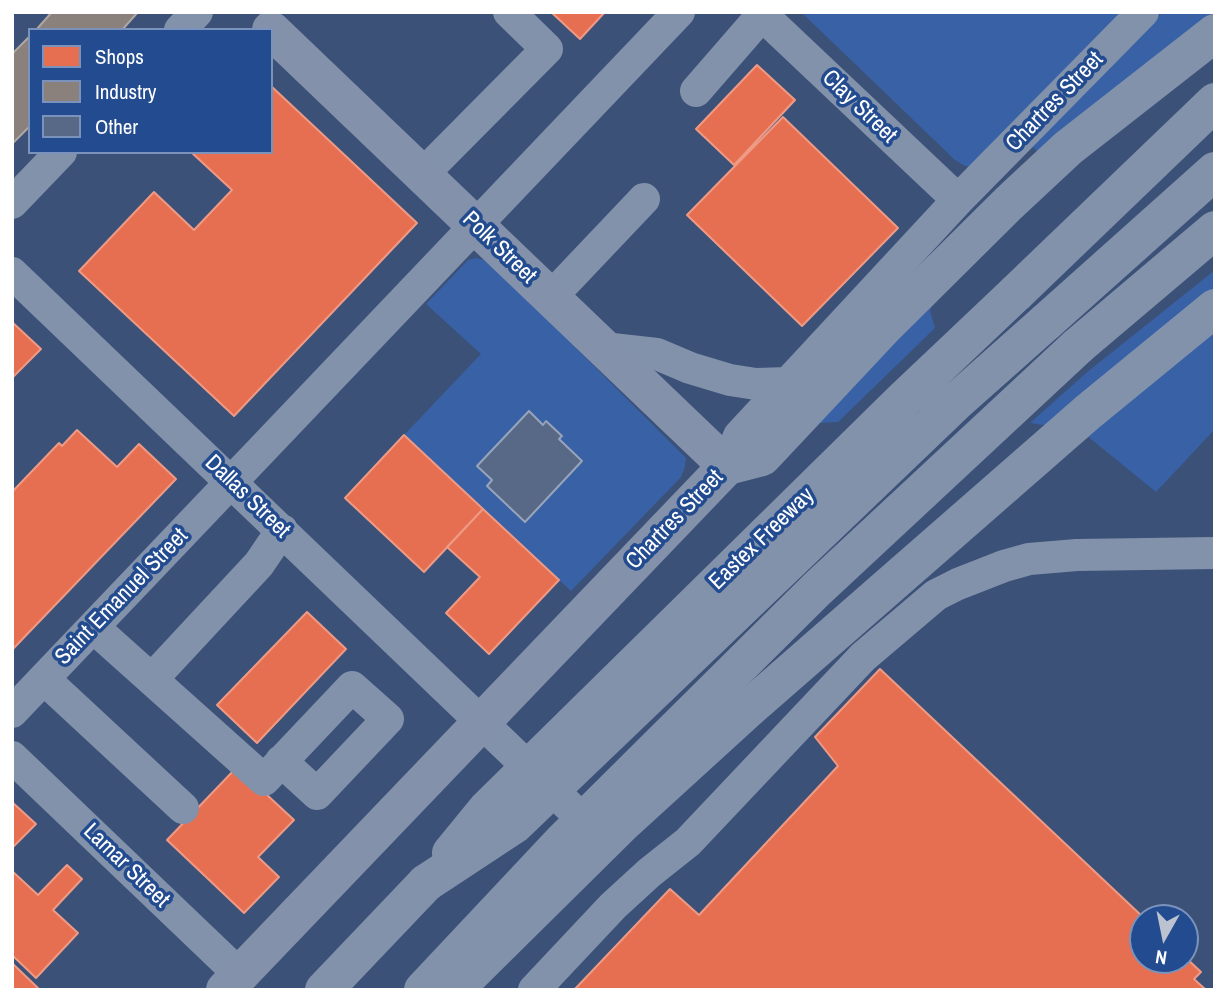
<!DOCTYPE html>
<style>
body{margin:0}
#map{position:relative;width:1227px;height:1002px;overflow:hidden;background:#3c5178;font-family:"Archivo Narrow",sans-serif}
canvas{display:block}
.frame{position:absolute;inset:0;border:14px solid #fff;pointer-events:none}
.legend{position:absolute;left:28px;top:28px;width:245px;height:126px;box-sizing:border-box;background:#234b90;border:2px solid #7b93bc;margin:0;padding:9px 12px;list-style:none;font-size:21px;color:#fff}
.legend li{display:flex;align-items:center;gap:14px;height:35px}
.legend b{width:35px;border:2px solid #7b93bc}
.north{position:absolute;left:1129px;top:904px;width:70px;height:70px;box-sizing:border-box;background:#234b90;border:2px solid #7b93bc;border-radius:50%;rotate:189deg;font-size:19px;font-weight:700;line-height:28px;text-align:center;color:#fff}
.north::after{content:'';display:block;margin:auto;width:24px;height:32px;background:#bbc2d0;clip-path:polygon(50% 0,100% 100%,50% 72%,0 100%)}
</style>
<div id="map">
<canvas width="1227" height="1002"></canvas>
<div class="frame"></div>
<ul class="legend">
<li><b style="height:19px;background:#e76f51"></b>Shops</li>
<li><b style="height:19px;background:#8a817c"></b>Industry</li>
<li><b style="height:19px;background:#586987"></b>Other</li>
</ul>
<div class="north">N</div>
</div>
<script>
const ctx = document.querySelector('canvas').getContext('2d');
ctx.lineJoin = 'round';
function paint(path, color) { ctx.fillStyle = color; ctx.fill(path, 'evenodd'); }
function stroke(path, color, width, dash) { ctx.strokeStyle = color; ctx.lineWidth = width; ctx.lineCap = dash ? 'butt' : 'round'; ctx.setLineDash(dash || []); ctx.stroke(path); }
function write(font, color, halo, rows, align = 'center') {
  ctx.font = font + ' "Archivo Narrow",sans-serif'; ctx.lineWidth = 7; ctx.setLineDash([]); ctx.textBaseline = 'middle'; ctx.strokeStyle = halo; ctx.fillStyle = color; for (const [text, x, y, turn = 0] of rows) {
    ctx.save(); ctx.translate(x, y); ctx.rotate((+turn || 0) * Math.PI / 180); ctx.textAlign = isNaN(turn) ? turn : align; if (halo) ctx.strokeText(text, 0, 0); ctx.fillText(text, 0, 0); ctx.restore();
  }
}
paint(new Path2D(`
 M801,12h325l-151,156 -10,-2 -10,-6z
 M1163,12h52v2l-173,142 -11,-11z
 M476,258l13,3 197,197 -1,9 -4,10 -110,114 -167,-156 77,-81 -55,-50 42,-44z
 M1215,270v25l-158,132 -27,-4 56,-50z
 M938,289l-8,22 5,17 -97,94 -19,1z
 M1215,327v102l-59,63 -70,-57z`), '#3861a6');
const shops = new Path2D(`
 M551,12h54l-25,27z
 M757,65l38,35 -61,65 -38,-36z
 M271,86l146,137 -183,193 -155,-145 75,-79 40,38 38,-40 -41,-38h80z
 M783,117l115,111 -96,98 -115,-111z
 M12,322l29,27 -29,29z
 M77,430l40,37 22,-23 37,35 -164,171v-158l47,-49 3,3z
 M404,435l79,74 -59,63 -79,-74z
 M483,509l76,71 -70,74 -43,-41 34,-36 -33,-30z
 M307,612l39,37 -89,94 -40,-38z
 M880,669l264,249 -1,42h42v-3l16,15 -7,7 12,11h-632l96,-101 29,26 139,-149 -23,-29z
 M237,767l57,53 -36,37 21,20 -35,36 -77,-73z
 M12,802l24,22 -24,24z
 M67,865l15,14 -29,31 25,23 -42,45 -24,-23v-84l26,24z
 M12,963l28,27h-28z`);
paint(shops, '#e76f51');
stroke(shops, '#ee9a85', 2);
const industry = new Path2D(`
 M52,12h86l-16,18h-86z
 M30,36v90l-18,18v-90z`);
paint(industry, '#8a817c');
stroke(industry, '#ada7a3', 2);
const building = new Path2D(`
 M529,411l14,14 3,-4 16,15 -3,3 23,22 -57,61 -38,-36 5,-6 -15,-14z`);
paint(building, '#586987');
stroke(building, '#98a4b9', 2);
stroke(new Path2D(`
 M759,12l199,188
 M180,30l17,-18
 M696,91l66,-76
 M423,174l124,-125 -38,-37
 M12,203l49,-51
 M12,273l585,560 -3,3
 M551,297l93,-98
 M603,348l54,6 33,14 40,12 26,4 32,-1
 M727,466l12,-30 219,-236 185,-188
 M93,627l171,153 88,-93 36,32 -71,75 -36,-33
 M44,679l139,129
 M152,679l107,-115 23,-34
 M12,712l667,-700
 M12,757l227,217
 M534,990l79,-84 36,-33 39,-31 175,-185 73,-62 22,-11 46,-18 25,-7 48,-4 138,-2`), '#8392ab', 32);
stroke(new Path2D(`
 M225,990l502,-524 -456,-436`), '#8391aa', 38);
stroke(new Path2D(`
 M1016,293l199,-191
 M1046,322l169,-151
 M1078,346l137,-116
 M727,466l35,-9 122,-130 125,-124 59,-55 147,-115
 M324,990l102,-107
 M454,990l168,-166 125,-114 341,-298 127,-104`), '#8392ab', 38);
stroke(new Path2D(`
 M451,853l36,-44 416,-409 113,-107
 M426,883l88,-58 443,-424 89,-79
 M423,990l139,-148 255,-253 261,-243`), '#8392ab', 38);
write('23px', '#fff', '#234b90', [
 ["Chartres Street",1055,102,-46],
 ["Clay Street",859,107,44],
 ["Polk Street",499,248,44],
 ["Dallas Street",247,497,44],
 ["Chartres Street",675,520,-46],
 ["Eastex Freeway",762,539,-44],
 ["Saint Emanuel Street",122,597,-46],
 ["Lamar Street",126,866,44]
]);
</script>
